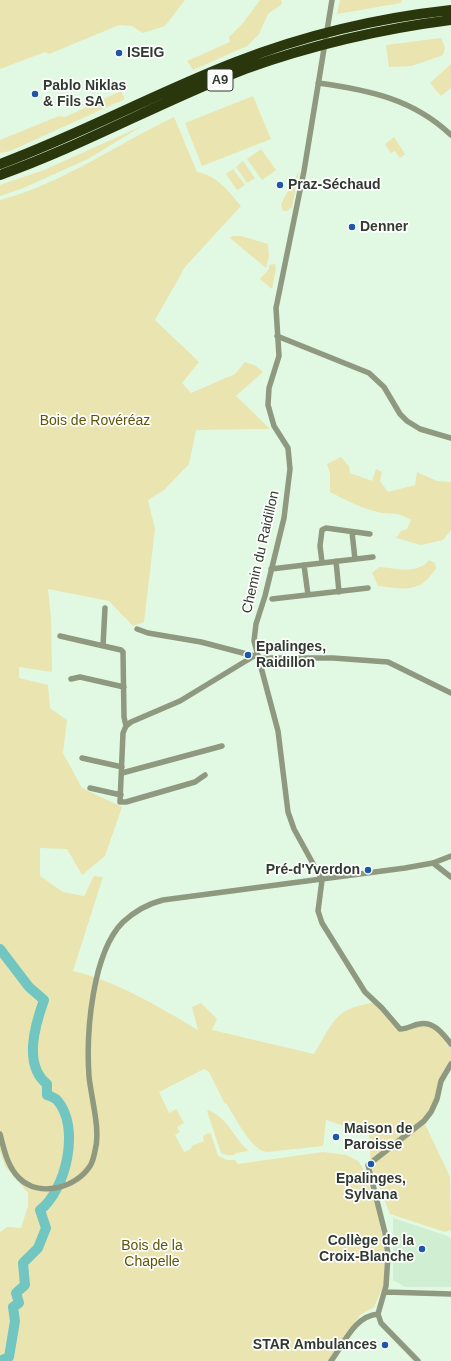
<!DOCTYPE html>
<meta charset="utf-8">
<style>
body{margin:0}
canvas{display:block;background:#e1f9e2}
</style>
<canvas width="451" height="1361"></canvas>
<script>
const ctx = document.querySelector('canvas').getContext('2d');
ctx.lineJoin = 'round';
function paint(path, color) { ctx.fillStyle = color; ctx.fill(path, 'evenodd'); }
function stroke(path, color, width, dash) { ctx.strokeStyle = color; ctx.lineWidth = width; ctx.lineCap = dash ? 'butt' : 'round'; ctx.setLineDash(dash || []); ctx.stroke(path); }
function write(font, color, halo, rows, align = 'center') {
  ctx.font = font + ' Arial,sans-serif'; ctx.lineWidth = 3.5; ctx.setLineDash([]); ctx.textBaseline = 'middle'; ctx.strokeStyle = halo; ctx.fillStyle = color; for (const [text, x, y, turn = 0] of rows) {
    ctx.save(); ctx.translate(x, y); ctx.rotate((+turn || 0) * Math.PI / 180); ctx.textAlign = isNaN(turn) ? turn : align; if (halo) ctx.strokeText(text, 0, 0); ctx.fillText(text, 0, 0); ctx.restore();
  }
}
paint(new Path2D(`
 M393,1218l55,18 3,3v48h-46l-12,-7z`), '#d0eed1');
paint(new Path2D(`
 M0,0h185l-20,26 -22,7 -11,-7 -13,-1 -70,29 -4,-2 -45,17z
 M260,0h21l1,4 -14,10 -9,20 -12,12 -54,24 -6,-9 43,-19 -1,-5 14,-14z
 M340,0h62l-1,3 -64,11z
 M441,38l4,10 -2,7 -31,11 -23,1 -3,-22z
 M451,64v24l-10,8 -11,-13z
 M121,91l4,8 -115,52 -10,2v-13l59,-24 6,1z
 M253,96l18,43 -69,27 -17,-43z
 M174,117l23,55c20,3 32,20 44,34l-56,61 -30,53 44,42 -17,21 9,10 44,-19 10,-12 11,4 7,6 -27,24 34,33 -74,1 -7,34 -25,26 -16,10 7,29 -11,93 -11,4 -24,-25 -61,-12 3,28 1,55 -33,-5v11l29,7 2,23 17,12 -4,33 19,35 40,19 -17,49 -23,19 -15,-26 -27,-1v28l23,16 21,4 10,-20 9,1 -30,94c44,10 86,36 125,59l-6,-23 9,-4 16,16 -5,11 102,24c21,-35 21,-46 64,-52l23,28 22,-6 13,2 15,18v22l-18,42 -10,14 3,4 24,51 1,53 -6,2 -55,-18 -19,-48 -2,-32 -43,-14 -3,26 -56,6c-15,0 -33,-37 -41,-49l-1,1 -16,-32 -5,-3 -45,23 10,21 7,-4 8,14 -7,4 3,5 -5,3 9,17 7,-3 1,-3 12,-5 -1,-5 5,-3 3,1 7,22 9,4h8l3,4 85,-12 23,3 12,6 5,7 13,39 7,33 2,17 -1,27 -10,23 -14,8 -32,46h-328v-129l7,-5 14,1 7,-22v-13l-23,-27 -5,-15v-951c62,-16 117,-56 174,-83z
 M142,126l-54,33 -67,30 -21,7v-11l44,-15z
 M394,137l11,17 -5,4 -5,-7 -4,2 -6,-9z
 M261,149l15,21 -14,10 -15,-21z
 M243,161l12,17 -8,5 -11,-16z
 M233,169l12,16 -8,5 -11,-16z
 M299,171l-7,36 -5,4h-4l-2,-7z
 M233,236h8l27,8 1,12 -3,12 -36,-30z
 M275,264l1,5 -4,20 -12,-10 9,-10v-4z
 M341,457l8,9 1,7 22,8 4,-12 6,3 -2,9 8,11 27,-7 2,-13 20,9 14,1v48l-8,10 -22,5 -25,-7 5,-7 6,-2 4,-9c-17,-10 -17,-4 -33,-8 -18,-4 -32,-12 -48,-20v-19l-3,-9z
 M429,560l6,3 1,5c-16,26 -31,21 -58,18l-6,-13 7,-6c16,1 39,8 50,-7z
 M209,1110c22,12 23,26 40,41l-14,2v2h-8l-6,-2 -14,-42z`), '#eae4b0');
stroke(new Path2D(`
 M0,949l29,38 15,13c-9,25 -21,65 3,84v11c3,1 8,3 10,5 24,27 9,90 -17,110l6,18 -8,20 -15,15 2,22 -9,8 3,10 -6,4 2,14 -6,36 -9,4`), '#71c6c1', 10);
stroke(new Path2D(`
 M332,0l-28,171 -28,137 3,48 -10,32 -1,17 6,21 14,22 2,21 -6,49 -19,78 -9,28 -2,17 24,90 10,81 6,17 28,51 -4,31 4,12 43,69 17,16 18,21c7,0 13,-4 19,-5 15,-3 24,10 32,20
 M318,83c51,7 95,16 133,52
 M277,336l92,37 15,14 16,27 7,7 13,8 31,9
 M352,532l3,27
 M336,561l3,31
 M322,562l-2,-16 2,-16 4,-2 44,6
 M304,565l4,30
 M271,569l102,-12
 M272,599l96,-11
 M137,629l11,4 53,9 61,16h71l55,4 63,31
 M60,636l61,14 2,2 1,65 2,9
 M103,646l2,-38
 M71,679l9,-2 44,10
 M82,758l40,9
 M122,773l100,-27
 M205,775l-10,7 -69,20h-6l3,-69 3,-7 5,-4 49,-21 74,-45
 M90,788l31,7
 M433,863l18,14
 M0,1134c4,15 7,32 19,44 20,20 57,10 71,-12 3,-4 4,-11 5,-15 6,-21 -4,-53 -6,-75 -3,-43 3,-123 34,-154 12,-11 24,-18 40,-22l242,-32 28,-5 18,-7
 M385,1292l66,2
 M331,1361c13,-17 23,-45 47,-47
 M418,1361l-37,-38 -3,-9 8,-28 2,-31 -3,-22 -17,-68 56,-44 7,-9 6,-13 4,-18 10,-17`), '#8f9980', 5.5);
stroke(new Path2D(`
 M0,164c81,-30 156,-71 236,-102 69,-27 142,-44 215,-52
 M0,175c84,-30 162,-74 245,-106 67,-24 136,-40 206,-49`), '#2a370c', 10);
for (const [x, y, r, color] of [
 [119,53,4,"#1d57a8"],
 [35,94,4,"#1d57a8"],
 [280,185,4,"#1d57a8"],
 [352,227,4,"#1d57a8"],
 [248,655,4,"#1d57a8"],
 [368,870,4,"#1d57a8"],
 [336,1137,4,"#1d57a8"],
 [371,1164,4,"#1d57a8"],
 [422,1249,4,"#1d57a8"],
 [385,1345,4,"#1d57a8"]
]) { const dot = new Path2D(); dot.arc(x, y, r, 0, 2 * Math.PI); ctx.fillStyle = color; ctx.fill(dot); stroke(dot, '#fefefe', 1.5); }
for (const [x, y, w] of [
 [220,80,26]
]) { const box = new Path2D(); box.roundRect(x - w / 2, y - 11, w, 22, 3); ctx.fillStyle = '#fefefe'; ctx.fill(box); stroke(box, '#313a31', 1); }
write('bold 13px', '#313a31', null, [
 ["A9",220,80]
]);
write('bold 14px', '#313a31', '#fefefe', [
 ["ISEIG",127,53],
 ["Pablo Niklas",43,86],
 ["& Fils SA",43,102],
 ["Praz-Séchaud",288,185],
 ["Denner",360,227],
 ["Epalinges,",256,647],
 ["Raidillon",256,663],
 ["Pré-d'Yverdon",360,870,"right"],
 ["Maison de",344,1129],
 ["Paroisse",344,1145],
 ["Epalinges,",371,1179,"center"],
 ["Sylvana",371,1195,"center"],
 ["Collège de la",414,1241,"right"],
 ["Croix-Blanche",414,1257,"right"],
 ["STAR Ambulances",377,1345,"right"]
], 'left');
write('14px', '#5e5506', '#fefefe', [
 ["Bois de Rovéréaz",95,421],
 ["Bois de la",152,1246],
 ["Chapelle",152,1262]
]);
write('14px', '#313a31', '#fefefe', [
 ["Chemin du Raidillon",261,552,-77]
]);
</script>
